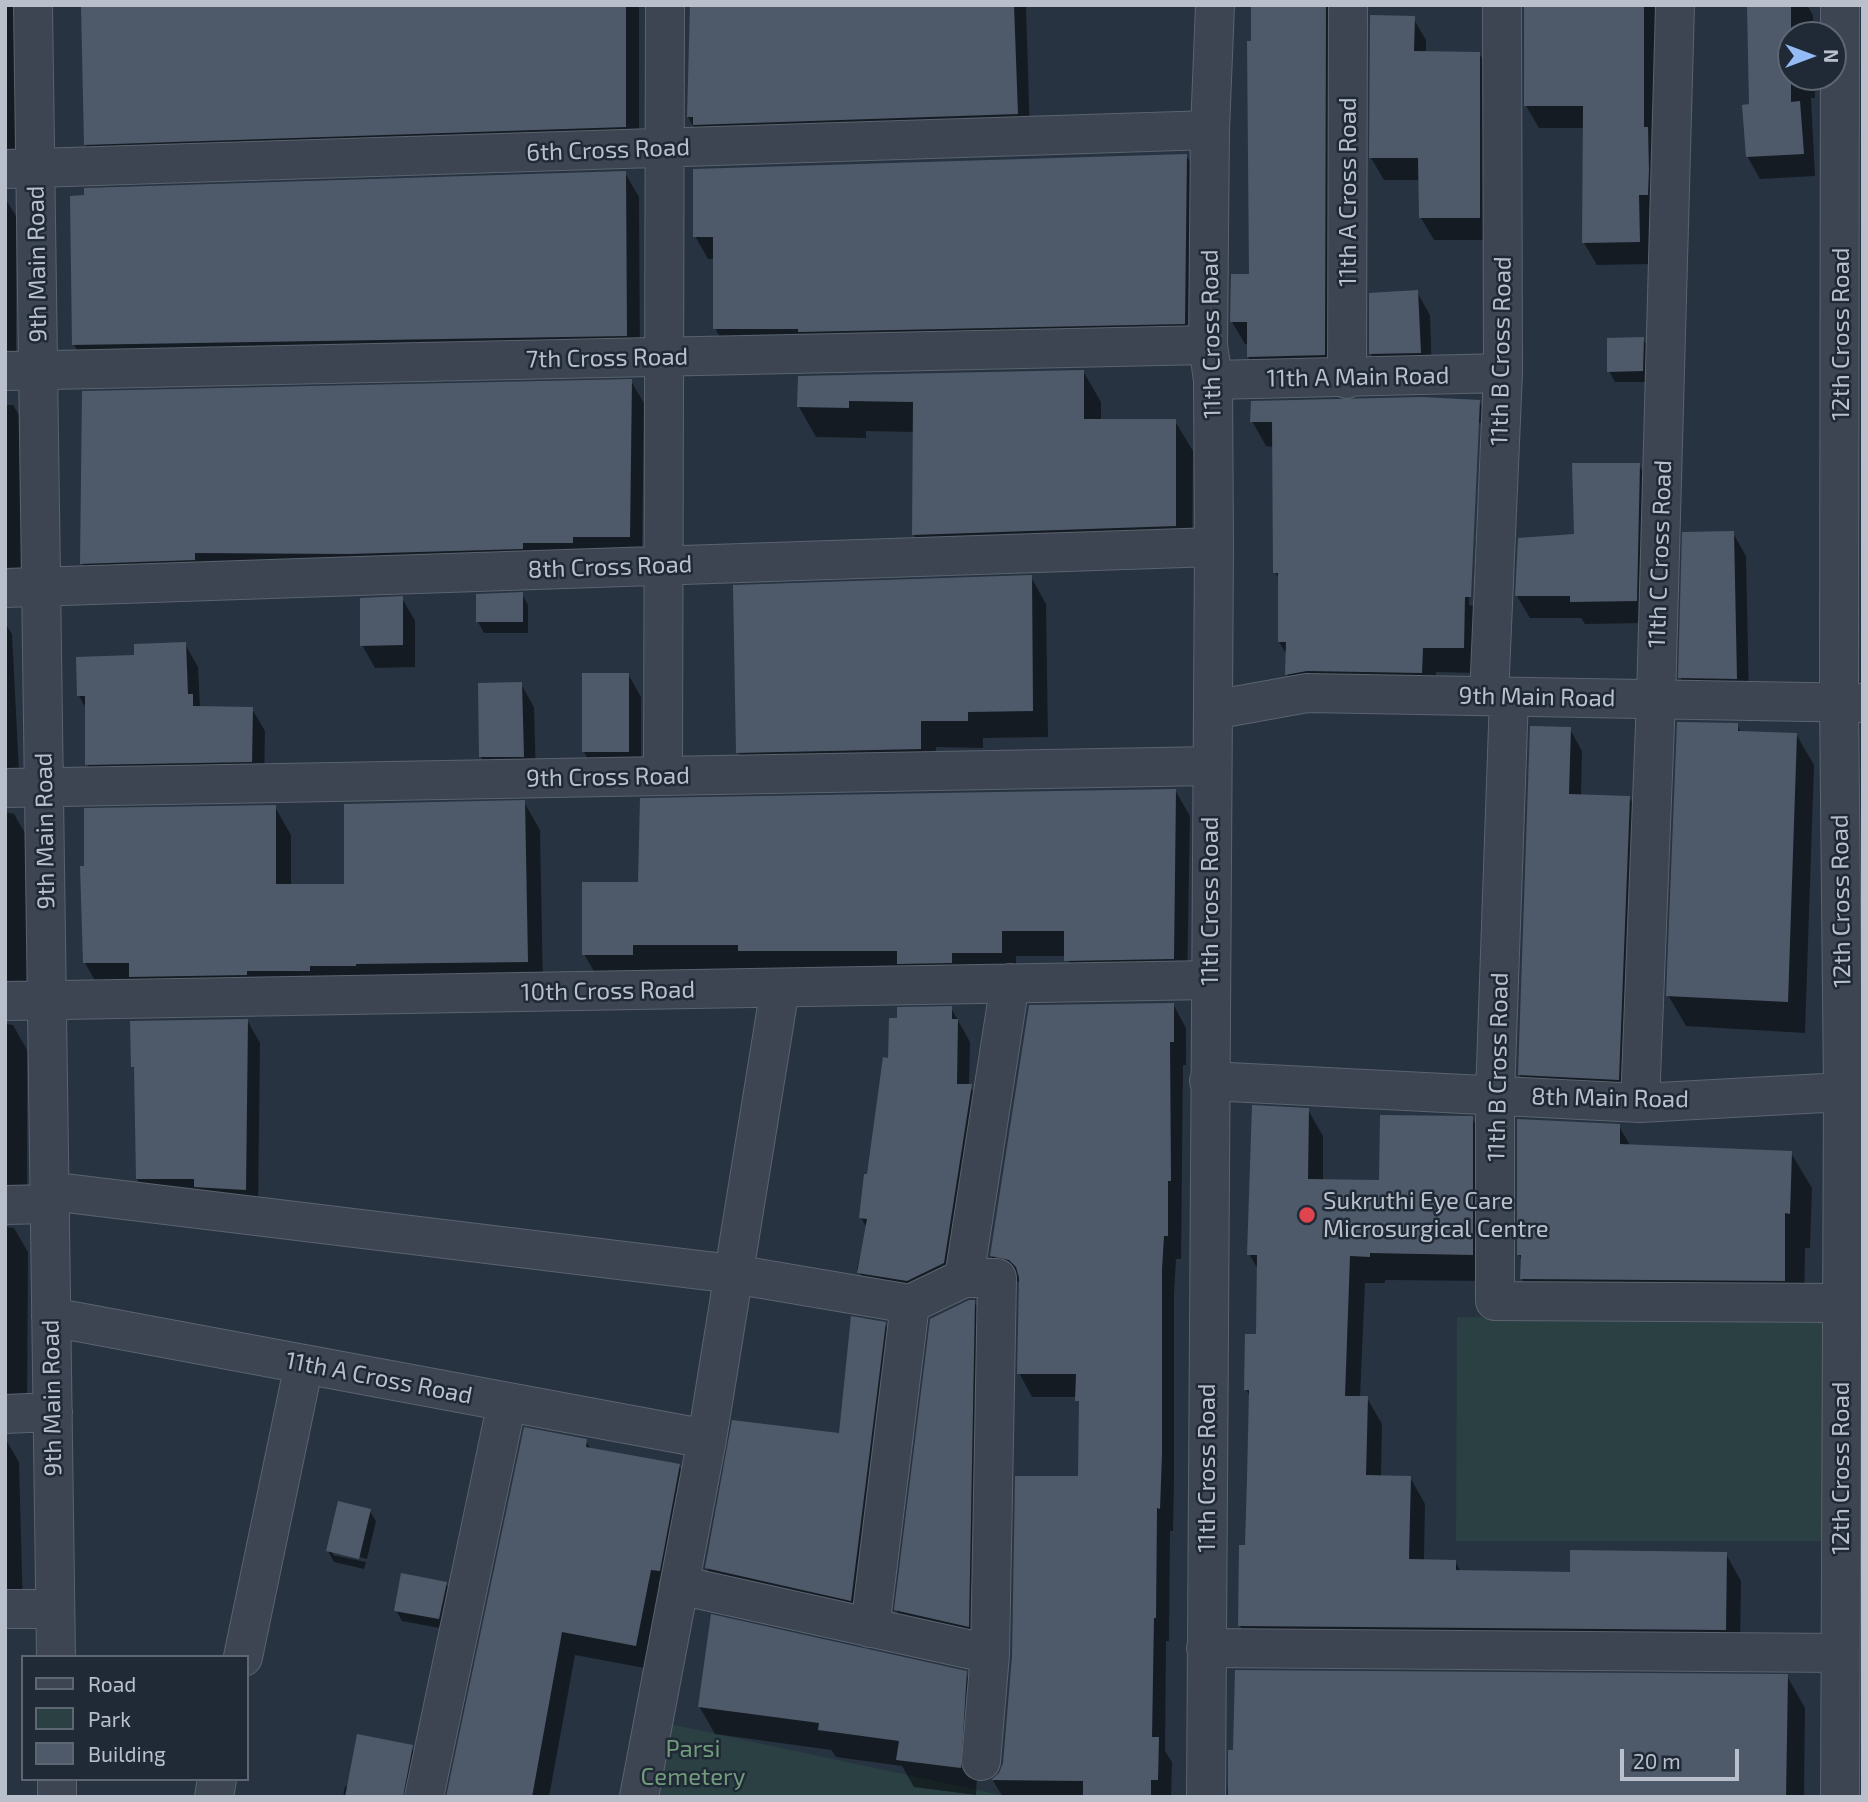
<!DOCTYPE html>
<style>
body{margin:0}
#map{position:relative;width:1868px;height:1802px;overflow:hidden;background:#283342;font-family:"Exo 2",sans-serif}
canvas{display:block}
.frame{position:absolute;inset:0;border:7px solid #b9c0cb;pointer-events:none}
.legend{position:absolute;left:21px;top:1655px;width:228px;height:126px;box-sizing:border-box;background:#202a37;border:2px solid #5d6672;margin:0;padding:9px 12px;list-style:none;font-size:21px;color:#b9c0cb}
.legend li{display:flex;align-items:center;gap:14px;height:35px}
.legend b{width:35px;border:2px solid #5d6672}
.north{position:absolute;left:1777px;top:21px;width:70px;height:70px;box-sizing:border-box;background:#202a37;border:2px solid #5d6672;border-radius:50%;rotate:90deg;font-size:19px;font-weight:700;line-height:28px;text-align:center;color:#b9c0cb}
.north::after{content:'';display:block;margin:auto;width:24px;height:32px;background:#94bbf5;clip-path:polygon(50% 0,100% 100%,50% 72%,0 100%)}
.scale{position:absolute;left:1620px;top:1749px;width:119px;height:32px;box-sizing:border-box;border:4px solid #b9c0cb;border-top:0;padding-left:9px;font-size:21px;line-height:24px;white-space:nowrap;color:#b9c0cb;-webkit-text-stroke:5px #202a37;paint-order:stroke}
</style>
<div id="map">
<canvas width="1868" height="1802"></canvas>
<div class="frame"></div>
<ul class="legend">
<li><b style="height:9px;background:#3c4551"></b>Road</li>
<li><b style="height:19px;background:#2a4043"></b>Park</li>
<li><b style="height:19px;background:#4e5a6a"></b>Building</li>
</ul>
<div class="north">N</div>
<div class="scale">20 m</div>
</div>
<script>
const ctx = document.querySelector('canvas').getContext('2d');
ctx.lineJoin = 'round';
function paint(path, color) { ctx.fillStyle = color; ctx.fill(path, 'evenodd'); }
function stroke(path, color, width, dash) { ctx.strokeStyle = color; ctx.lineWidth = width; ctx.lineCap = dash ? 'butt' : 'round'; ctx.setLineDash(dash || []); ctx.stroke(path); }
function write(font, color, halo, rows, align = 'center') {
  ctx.font = font + ' "Exo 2",sans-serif'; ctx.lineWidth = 5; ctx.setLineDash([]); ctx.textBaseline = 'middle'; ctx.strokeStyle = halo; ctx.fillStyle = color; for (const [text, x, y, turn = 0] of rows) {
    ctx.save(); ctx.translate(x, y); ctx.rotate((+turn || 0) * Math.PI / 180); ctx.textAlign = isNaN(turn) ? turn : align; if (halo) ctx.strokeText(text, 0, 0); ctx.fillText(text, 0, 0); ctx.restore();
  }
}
paint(new Path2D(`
 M1457,1317l372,2 -1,222h-372z
 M665,1723l345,74h-359z`), '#2a4043');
paint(new Path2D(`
 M5,5h16l3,166 -19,5z
 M84,5h555v145l-540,18 -14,-24z
 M692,5h334l4,131 -329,4 -13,-23z
 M1253,5h98l-14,373 -76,1 -13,-22v-13h-3l-13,-22 19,-46z
 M1526,5l130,2v137l-4,120 -55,1 -13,-22v-115h-45l-13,-22z
 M1748,5h59l6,10v20h-22v42h23l1,21h-4l4,78 -55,3 -13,-23 4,-50z
 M1413,18l13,22v13h53l13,23v164h-58l-13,-22 -1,-38h-36l-13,-22z
 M1186,155l13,23 -1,166 -470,7 -13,-23v-69h-7l-13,-23z
 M625,173l14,24 1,163 -552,9 -14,-24 11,-148z
 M5,198l11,18v150h-11z
 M1417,292l13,23 2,60 -48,1 -13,-22z
 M1643,339l6,10 -1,33h-33l-6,-11z
 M1083,371l18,31v19h74l18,30 -1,105 -261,9 -17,-30 1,-103 -49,-1v7l-50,-1 -17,-30z
 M631,381l13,22 -2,156 -547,26 -13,-22z
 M1479,401l14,25 -16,247 -41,-1v26l-135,1 -14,-25v-19l-8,-13 1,-61 -5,-9 -1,-125 -8,-1 -14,-25zM1477,423h4l-8,183 -4,-1z
 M5,405h8l14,24v158l-22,10z
 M1639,465l13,22 -3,136 -64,1 -4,-6h-51l-13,-22z
 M1733,533l13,23 3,145 -56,-1 -13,-23z
 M1031,577l15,27 2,133 -65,1v10l-47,-1v29l-183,4 -15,-28z
 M522,594l6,11v28h-44l-6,-11z
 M402,598l13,23v46l-40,1 -13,-23z
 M5,623l7,11 8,156 -15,5z
 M185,644l13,23 2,41 52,1 13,22 -1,53 -164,3 -13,-23v-54l-8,-14 -1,-37 58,-2z
 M628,674l13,23v77h-44l-13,-22z
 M521,684l13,23 2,72 -42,1 -13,-23z
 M1737,724l4,9 55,1 18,31 -9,268 -119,-7 -18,-31z
 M1570,729l12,22 -1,45 48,1 13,22 -12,282 -98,-5 -13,-22z
 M1175,790l15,26 -3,168 -106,2 -15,-30h-50v22l-370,-8v10h-47l-15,-26 56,-70z
 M524,802l16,28 3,160 -442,1 -16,-28 190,-156 16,28v51h54z
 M5,812l9,2 14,24 -1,165 -22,5z
 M1173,1004l13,24v37h-3l-2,194h-5l-2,35v185l-1,52h-3l-1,110h-3l-1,110 7,11 -1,35h-168l-10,-16 8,-7 79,-296 1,-71 -4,-10h-45l-13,-24 1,-91 -15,-3 -14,-23z
 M951,1008l19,34 -1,44 15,21 -28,178 -84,9 -15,-25 10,-41 -6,-10 29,-159z
 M247,1020l13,23 -2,169 -108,-11 -13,-22 -1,-107 -3,-5z
 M5,1024l8,1 14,25v157l-22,5z
 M1308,1110l15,26v45l58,1 91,-64 15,27v136l-102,-1v3h-20l-5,115h7l15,26 -1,53h29l15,27 -1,57h31l6,11 110,2 155,-20 15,27 -1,75 -485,-4 -15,-26 6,-79 4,-150 -4,-8 12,-53 1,-65 -10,-17z
 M1619,1126l12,21 160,6 21,35 -2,60h-5l-1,68 -262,-2 -20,-35v-18l-3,-6z
 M5,1227l9,1 14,24 -1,164 -22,5z
 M974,1302l13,22 -6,324 -72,-15 -13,-23z
 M885,1324l14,25 -34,277 -144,-32 -14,-26 133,-133z
 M5,1438l14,24 4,149 -18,5z
 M586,1441l5,9 88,16 14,24 -43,179 -75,-14 -26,142h-101z
 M369,1510l7,11 -9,38 -34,-8v4l33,7 -2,7 -30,-7 -6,-11z
 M446,1584l6,11 -7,34 -43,-8 -6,-11z
 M965,1673l16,27 -5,95 -62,-8 -12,-21 -66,-9 -5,-7 -116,-16 -16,-28z
 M1787,1676l18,32 -1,89h-577l3,-45z
 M411,1747l14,24 -5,26h-77l2,-11 4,1z`), '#0007');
paint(new Path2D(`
 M81,5h545v122l-542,18z
 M690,5h324l4,109 -325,11v-8h-6z
 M1251,5h75l-1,350 -78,2v-35h-17l1,-48h18l-2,-233h4z
 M1524,5h120v122h4l1,43 -1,25h-9l1,47 -58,1 1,-137h-59z
 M1747,5h44v97l9,-1 4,53 -58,3 -4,-52 7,-1z
 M1370,15l45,1 -1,35 66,1v166h-61l-1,-60h-49z
 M1187,154l-2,170 -387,8v-3h-85v-92h-20v-68z
 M626,171l1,165 -555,9 -2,-149 14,-1v-7z
 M1418,290l3,63 -52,1v-61z
 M1644,337l-1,34 -36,1v-34z
 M1084,370v49h92v107l-264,9 1,-133 -64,-1v7l-52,-1 1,-31z
 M632,379l-2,158h-57v6h-50v6l-174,5 -154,-1v7l-115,4 2,-173z
 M1422,397l58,3 -9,197h-6l-1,51h-41l-1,25 -115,-2 -22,4 1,-33h-8v-69h-5l-1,-151h-22l1,-21z
 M1572,463h68l-3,138 -67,1v-6h-55l3,-58 56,-4z
 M1734,531l3,148 -59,-1 4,-146z
 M1032,575l1,136 -65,1v9h-47v28l-185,4 -3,-168z
 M523,592v30h-47v-28z
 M403,596v49l-43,1v-48z
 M186,642l2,52h5v12l60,1 -1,55 -167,3v-69h-8l-1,-39 58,-2v-11z
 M582,673h47v79h-47z
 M522,682l2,75h-45l-1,-74z
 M1677,722l61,1v8l59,2 -9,269 -122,-6z
 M1530,726l41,1 -2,67 61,2 -11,284 -101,-5z
 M1176,789l-2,170 -110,2v-30h-62v22h-50v10l-55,1v-13h-159v-6h-105v10h-51v-73h56l2,-84z
 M525,800l3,162 -172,2v2h-46v5h-63v4l-118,2v-14h-46l-3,-97h4v-58l192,-3v79h68v-80z
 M1174,1003v39h-4l1,139h-3v55h-4l-2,33v185l-2,55 -3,-1 -1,110h-2l-2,119h7l-1,43h-7v17h-68v-16l-92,-1 8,-7 4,-10 9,-107 3,-180h63l1,-75h-4l1,-27h-59l2,-96 -3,-11 -7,-7 -19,-4 39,-251z
 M952,1006v13h6l-1,65h15l-28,179 -37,18 -50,-8 10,-54 -8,-1 5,-44h3l16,-117 5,1 1,-40h8v-11z
 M248,1019l-2,171 -52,-3v-8h-58l-2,-112h-3l-1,-46z
 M1252,1105l57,3 -1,71 71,1 1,-65 93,1v139l-103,-2v4l-20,-1 -5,140h23l-2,79 45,1 -2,83 47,1v10l114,2v-22l157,2 -1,78 -488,-4 1,-81h6l2,-67 2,-88h-5l1,-56h11l1,-79h-10z
 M1517,1119l103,5v20l172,7 -2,63 -5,-1v68l-265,-2 1,-24h-4z
 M969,1300h6l-6,327 -75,-17 36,-291z
 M851,1316l35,6 -35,279 -146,-33 27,-148 107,13z
 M524,1427l63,12 -1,8 94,17 -20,107 -9,-1 -15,76 -74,-14 -30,165h-86z
 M338,1501l33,8 -12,50 -33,-8z
 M401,1573l46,9 -8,37 -45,-8z
 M711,1614l256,57 -6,97 -65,-8 3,-19 -81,-11 1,-7 -121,-16z
 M1235,1670l553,4 -2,123h-558v-47h5z
 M357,1734l56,11 -10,52h-58z`), '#4e5a6a');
const minor = new Path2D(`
 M33,5l23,1652
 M5,169l1205,-39
 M5,371l1203,-26
 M1347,379l1,-374
 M1213,380l290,-7
 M5,588l1209,-41
 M1489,696l14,-323 -1,-368
 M1509,697l-14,398v206l347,2
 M1213,710l94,-17 556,10
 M663,776l2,-771
 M5,788l1206,-22
 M5,1001l1205,-21
 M1209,1081l431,22 203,-11
 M1640,1103l16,-404 19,-694
 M49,1191l684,83 177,30
 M5,1205l45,-1
 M964,1278h33l-7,376 -9,107
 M51,1317l656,122
 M5,1414l48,-2
 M679,1585l311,69
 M5,1609h50
 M870,1628l40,-324 54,-26 46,-295
 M1206,1648l634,5
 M243,1657l61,-293
 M57,1779v18
 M214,1797l3,-18
 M424,1797l83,-395
 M639,1797l68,-358 73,-451
 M1840,1797l3,-705 -4,-390 1,-697`);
const tertiary = new Path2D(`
 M1206,1797l8,-1250 -1,-167 -5,-35 2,-215 5,-125`);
stroke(minor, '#5a636f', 40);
stroke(tertiary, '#5a636f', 40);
stroke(minor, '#3c4551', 38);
stroke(tertiary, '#3c4551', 38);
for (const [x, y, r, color] of [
 [1307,1215,9,"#e0444e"]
]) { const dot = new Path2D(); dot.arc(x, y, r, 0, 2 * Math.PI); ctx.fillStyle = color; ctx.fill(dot); stroke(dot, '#202a37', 2.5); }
write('24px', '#b9c0cb', '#202a37', [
 ["6th Cross Road",608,150,-2],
 ["11th A Cross Road",1348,192,-90],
 ["9th Main Road",37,264,-91],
 ["11th Cross Road",1211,334,-91],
 ["12th Cross Road",1841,334,-90],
 ["11th B Cross Road",1501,351,-89],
 ["7th Cross Road",607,358,-1],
 ["11th A Main Road",1358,377,-1],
 ["11th C Cross Road",1660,554,-88],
 ["8th Cross Road",610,567,-2],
 ["9th Main Road",1537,697,1],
 ["9th Cross Road",608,777,-1],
 ["9th Main Road",45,831,-91],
 ["11th Cross Road",1210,901,-90],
 ["12th Cross Road",1841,901,-91],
 ["10th Cross Road",608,991,-1],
 ["11th B Cross Road",1498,1067,-89],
 ["8th Main Road",1610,1098,1],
 ["11th A Cross Road",379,1378,11],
 ["9th Main Road",52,1398,-91],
 ["11th Cross Road",1207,1468,-90],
 ["12th Cross Road",1841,1468,-90]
]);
write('24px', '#b9c0cb', '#202a37', [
 ["Sukruthi Eye Care",1323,1201],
 ["Microsurgical Centre",1323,1229]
], 'left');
write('24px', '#719b7a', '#202a37', [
 ["Parsi",693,1749],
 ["Cemetery",693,1777]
]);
</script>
